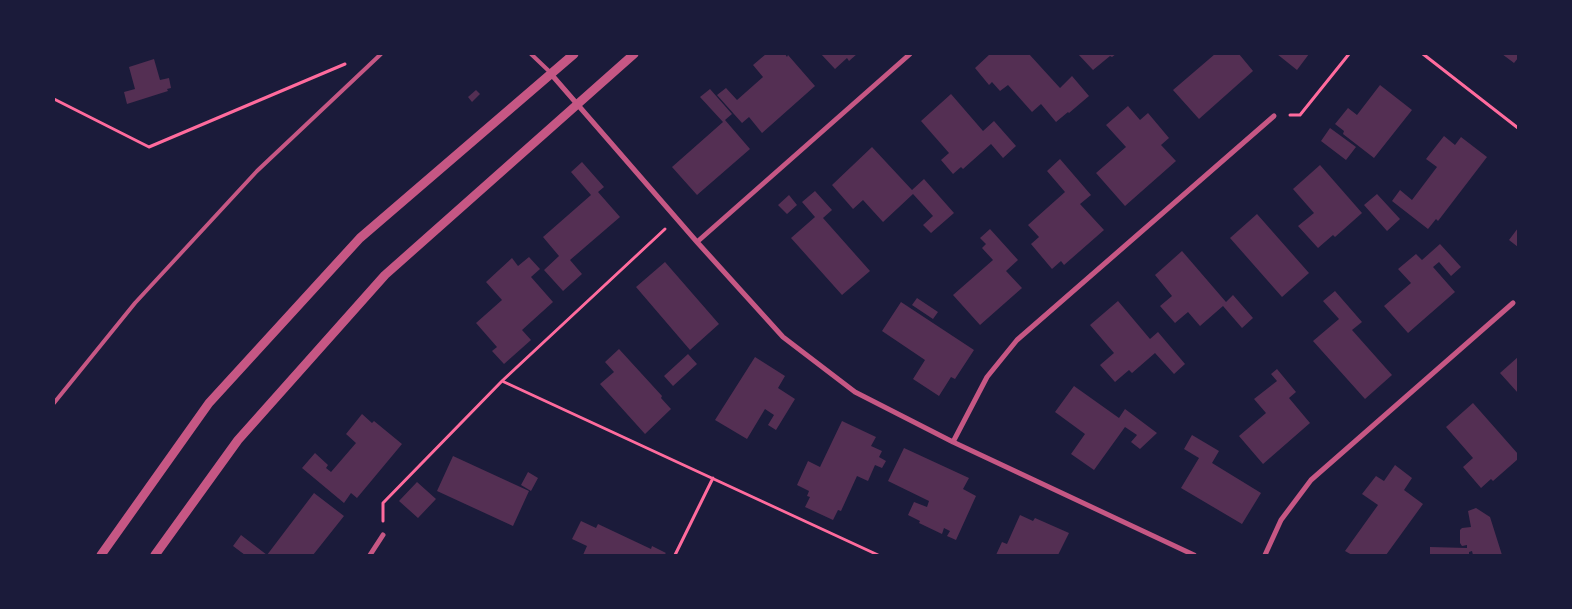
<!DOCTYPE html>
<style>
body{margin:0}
#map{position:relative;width:1572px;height:609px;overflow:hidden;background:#1b1b3a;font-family:Karla,sans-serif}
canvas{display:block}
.frame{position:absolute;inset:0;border:55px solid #1b1b3a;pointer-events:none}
</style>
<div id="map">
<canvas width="1572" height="609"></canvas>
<div class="frame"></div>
</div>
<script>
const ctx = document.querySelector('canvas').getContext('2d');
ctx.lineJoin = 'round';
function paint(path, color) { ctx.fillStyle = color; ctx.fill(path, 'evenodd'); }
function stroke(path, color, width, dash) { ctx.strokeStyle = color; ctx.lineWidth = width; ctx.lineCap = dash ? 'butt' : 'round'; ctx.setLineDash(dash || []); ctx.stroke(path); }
paint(new Path2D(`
 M766,54h19l2,3 1,-2 27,31 -53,47 -13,-16 -7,6 -25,-28 9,-7 11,12 26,-23 -10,-12z
 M821,54h36l-8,7 -2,-3 -12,11z
 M990,54h39l31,34 12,-12 17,20 -20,17 -1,-1 -12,10 -15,-18 -9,8 -24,-27 -8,6 -8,-9 -3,3 -14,-17z
 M1078,54h38l-4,3 -2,-1 -17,14z
 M1215,54h24l14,17 -54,48 -26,-29z
 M1277,54h32l-12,16z
 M1502,54h16v4l-4,5z
 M154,59l6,21 9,-2 2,10 -4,1 1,2 -41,13 -3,-12 11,-3 -6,-22z
 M1380,85l32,25 -38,48 -31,-24 1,-3 -9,-7 13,-16 9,7z
 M710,89l22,25 -7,6 25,29 -53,46 -25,-28 51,-45 -23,-25z
 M476,90l4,4 -8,8 -4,-5z
 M951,94l32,37 11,-10 22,25 -13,12 -12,-14 -28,25 -2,-2 -8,7 -12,-14 8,-7 -28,-32z
 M1128,106l12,14 8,-7 21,25 -8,7 15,16 -51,45 -29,-33 30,-26 -20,-22z
 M1330,128l26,19 -10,13 -25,-19z
 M1444,136l11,9 6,-8 26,20 -49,64 -2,-2 -8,10 -36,-28 8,-11 12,10 25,-33 -11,-8z
 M872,147l40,43 12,-11 30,34 -23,20 -8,-8 10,-9 -20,-22 -30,28 -20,-22 -10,9 -21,-24z
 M1060,159l31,36 -11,9 24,26 -40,35 -3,-4 -9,8 -21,-25 8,-7 -11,-12 37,-33 -18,-21z
 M582,162l22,25 -6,5 22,25 -50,43 12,14 -19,17 -19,-21 15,-14 -16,-19 48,-42 -20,-23z
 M1320,165l42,48 -27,24 -2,-2 -15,13 -20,-22 16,-13 -21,-24z
 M815,191l17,19 -9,8 47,53 -28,24 -51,-57 24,-21 -13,-15z
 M1377,194l23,25 -13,12 -23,-26z
 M789,195l8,10 -10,9 -9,-9z
 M1257,214l52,59 -27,24 -52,-59z
 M1518,228v19l-9,-7z
 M990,229l28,31 -12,11 16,17 -42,37 -27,-30 40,-35 -11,-12 4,-4 -6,-6z
 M1440,244l21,23 -10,9 -12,-14 -6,5 22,25 -47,41 -24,-27 27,-23 -13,-14 18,-15 6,6z
 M1182,251l44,51 7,-7 20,23 -11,10 -19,-22 -23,20 -12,-14 -13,11 -15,-17 12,-10 -17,-21z
 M529,257l11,12 -9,8 22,25 -31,28 9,10 -27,24 -12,-13 5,-4 -21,-24 26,-23 -16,-18 26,-24 6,8z
 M665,262l54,62 -29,26 -54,-63z
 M1335,291l27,31 -10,8 40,45 -27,24 -52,-58 26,-22 -16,-18z
 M917,298l21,14 -5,7 -21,-14z
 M1118,301l32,38 8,-7 27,32 -11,10 -19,-21 -23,20 -3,-3 -14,12 -15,-17 14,-12 -24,-28z
 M901,302l73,48 -19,29 -4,-2 -12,19 -26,-17 12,-19 -43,-29z
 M619,349l43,47 -1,2 10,11 -26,25 -45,-50 14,-12 -9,-10z
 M688,354l9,10 -24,22 -9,-10z
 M755,357l30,19 -7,12 17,11 -19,31 -8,-5 6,-10 -9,-6 -18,30 -32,-19z
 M1518,357v36l-18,-20z
 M1277,369l19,23 -7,6 21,25 -47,41 -24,-28 27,-23 -12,-14 23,-18 -6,-7z
 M1074,386l45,32 6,-9 32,24 -17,16 -9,-7 6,-7 -12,-8 -31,43 -23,-16 14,-20 -30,-22z
 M1473,403l45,51v5l-25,22 -2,-2 -10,9 -18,-21 10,-9 -27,-31z
 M362,414l10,9 2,-2 28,23 -45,54 -6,-5 -7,10 -42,-35 13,-15 13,12 -2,3 5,4 25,-29 -10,-9z
 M842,421l34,16 -5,9 11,5 -3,6 7,4 -4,7 -7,-3 -7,16 -11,-5 -16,35 -3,-1 -5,10 -28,-13 5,-10 -3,-1 2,-5 -12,-6 11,-24 12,6z
 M1192,435l27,16 -7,12 49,30 -19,31 -61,-36 18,-30 -15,-9z
 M904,448l65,30 -6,11 13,7 -20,44 -9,-4 3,-5 -6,-3 -2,6 -23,-11 1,-2 -12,-6 6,-13 13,5 2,-6 -41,-20z
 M453,456l76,35 -16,35 -76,-35z
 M1395,465l17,13 -8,12 19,14 -37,51h-34l-7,-4 33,-46 -16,-11 14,-18 8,5z
 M528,472l10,6 -7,13 -10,-6z
 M417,482l19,17 -18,19 -19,-17z
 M314,493l30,23 -31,39h-68l-12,-9 8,-11 26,20z
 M1476,508l14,9 12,38h-29l-1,-4 -3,1v3h-39v-8l37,1v-3l-5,1 -2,-3v-13l2,-2 9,-1 -3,-16z
 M1020,515l13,6 2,-3 34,15 -11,22h-62l6,-13 5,2z
 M581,521l15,7 2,-4 53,25 1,-3 14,7 -2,2h-81l4,-9 -15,-7z`), '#542f53');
stroke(new Path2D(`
 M1423,54l95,74
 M54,99l95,48 196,-83
 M1290,115h10l49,-61
 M502,381l376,174
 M383,521v-18l119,-122 163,-152
 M675,555l38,-77`), '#ff6b9d', 3);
stroke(new Path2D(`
 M531,54l20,19
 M54,403l81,-100 122,-132 124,-117`), '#c65784', 4);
stroke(new Path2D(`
 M551,74l146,168 86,95 72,55 98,50 241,113
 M697,242l213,-188
 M953,442l34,-65 30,-37 257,-224
 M370,555l13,-20
 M1265,555l16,-35 30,-40 202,-177`), '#c65784', 5);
stroke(new Path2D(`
 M101,555l108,-152 151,-165 214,-184
 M155,555l83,-115 147,-165 249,-221`), '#c65784', 9);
</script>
